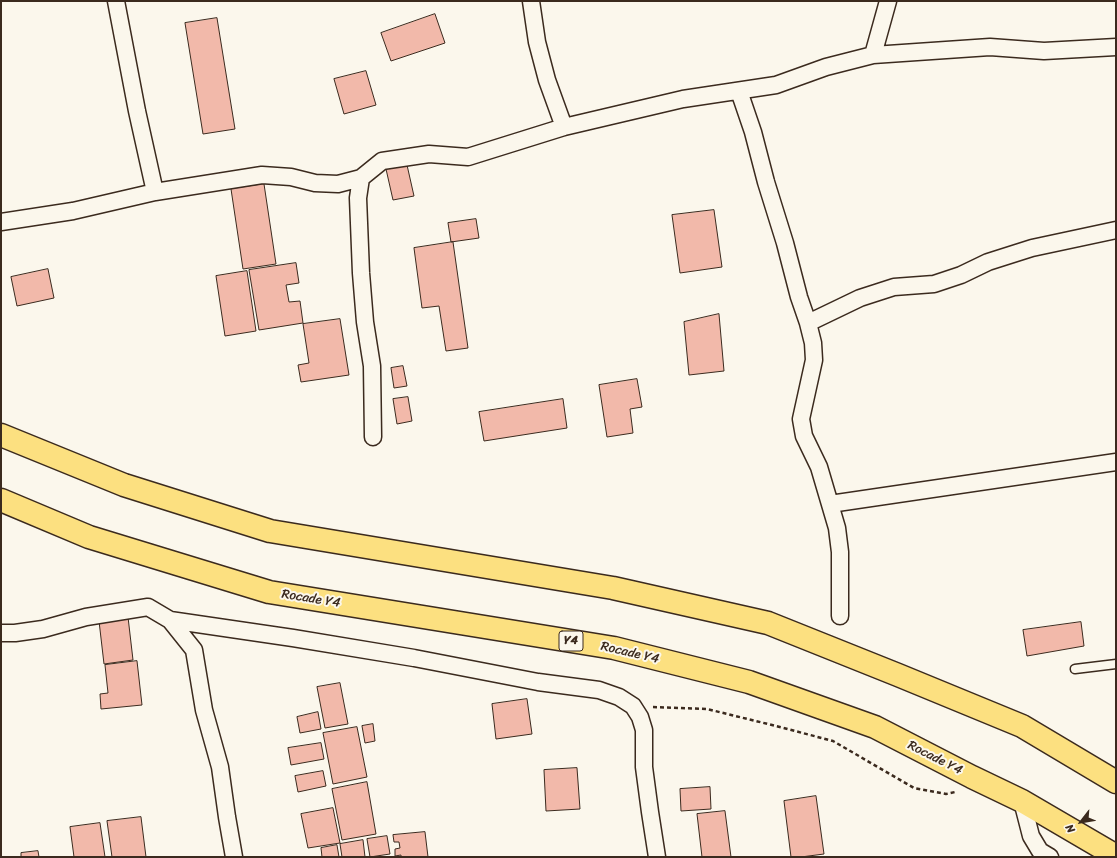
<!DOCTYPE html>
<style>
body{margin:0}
#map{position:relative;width:1117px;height:858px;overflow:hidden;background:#fbf7ec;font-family:Sriracha,sans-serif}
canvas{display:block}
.frame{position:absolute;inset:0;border:2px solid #3b2a1e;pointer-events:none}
.north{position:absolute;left:1061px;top:802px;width:40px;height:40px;-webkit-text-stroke:3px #fbf7ec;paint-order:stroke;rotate:239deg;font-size:11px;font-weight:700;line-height:16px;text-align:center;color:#3b2a1e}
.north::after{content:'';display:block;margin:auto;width:14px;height:18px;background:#3b2a1e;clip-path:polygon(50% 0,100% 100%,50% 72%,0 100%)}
</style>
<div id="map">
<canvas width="1117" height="858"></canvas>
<div class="frame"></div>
<div class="north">N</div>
</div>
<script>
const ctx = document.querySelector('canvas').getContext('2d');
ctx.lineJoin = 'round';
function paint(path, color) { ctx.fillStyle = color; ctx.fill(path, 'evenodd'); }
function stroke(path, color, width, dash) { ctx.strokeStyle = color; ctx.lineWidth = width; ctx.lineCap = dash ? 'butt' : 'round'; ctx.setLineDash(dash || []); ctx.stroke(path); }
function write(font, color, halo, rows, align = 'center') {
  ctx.font = font + ' Sriracha,sans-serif'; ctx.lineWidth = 4; ctx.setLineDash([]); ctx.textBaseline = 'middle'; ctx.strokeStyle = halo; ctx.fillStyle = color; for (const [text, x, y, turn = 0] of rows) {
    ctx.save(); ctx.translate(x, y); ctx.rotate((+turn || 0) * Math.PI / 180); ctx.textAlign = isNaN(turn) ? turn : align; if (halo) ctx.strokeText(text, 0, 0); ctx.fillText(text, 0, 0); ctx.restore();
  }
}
const building = new Path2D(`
 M435,14l10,29 -54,18 -10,-28z
 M217,18l18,111 -32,5 -18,-111z
 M366,71l10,34 -32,9 -10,-35z
 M407,165l7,31 -21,4 -7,-31z
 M264,184l12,80 -33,5 -12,-80z
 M714,210l8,57 -42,6 -8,-58z
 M476,219l3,19 -28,4 -3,-19z
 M453,242l15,106 -22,3 -7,-45 -17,2 -8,-60z
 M296,263l3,20 -13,2 3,17 11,-1 3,22 -44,7 -10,-60z
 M48,269l6,29 -37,8 -6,-29z
 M247,271l9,60 -31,5 -9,-60z
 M719,314l5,57 -35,4 -5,-53z
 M340,319l9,56 -48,7 -3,-17 11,-2 -6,-39z
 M403,366l4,20 -13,2 -3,-20z
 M637,379l5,28 -12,2 3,24 -26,4 -8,-52z
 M408,397l4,24 -15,3 -4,-25z
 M563,399l4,29 -83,13 -5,-29z
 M128,617l5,43 -29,4 -5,-43z
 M1081,622l3,24 -57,10 -4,-26z
 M137,661l5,44 -41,4 -1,-15 8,-1 -3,-28z
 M340,683l8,41 -23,4 -8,-41z
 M527,699l5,35 -36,5 -4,-35z
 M318,712l3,17 -21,4 -3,-16z
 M373,724l2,17 -10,2 -3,-17z
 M357,727l10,50 -34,7 -10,-51z
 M321,743l3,16 -33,6 -3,-17z
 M577,768l3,41 -34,2 -2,-41z
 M323,771l3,15 -28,6 -3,-16z
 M367,782l9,52 -34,6 -10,-51z
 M710,787l1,22 -30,2 -1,-22z
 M816,796l8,58 -23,3h-10l-7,-56z
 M333,808l7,35 -32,5 -7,-34z
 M725,811l6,46h-29l-5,-43z
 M141,817l5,40h-34l-5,-36z
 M100,823l5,34h-31l-4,-30z
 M425,832l3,25h-27v-2l-6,1v-7l5,-1 -1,-6h-5l-1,-7z
 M387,836l3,18 -20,3 -3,-18z
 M363,840l2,17h-23l-2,-13z
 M337,845l2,12h-17l-1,-9z
 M38,851l1,6h-18v-4z`);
paint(building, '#f2b9aa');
stroke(building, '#3b2a1e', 1);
const lane = new Path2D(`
 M1075,669l41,-5`);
const street = new Path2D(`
 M116,1l21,110 18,81
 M531,1l6,41 10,38 17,47
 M873,55l15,-54
 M739,91l14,41 13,50 19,61 14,54 9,26 5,20 1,17 -13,59 3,17 15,31 18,61 3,24v64
 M361,178l-3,20 3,75 4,49 7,44 1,71
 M1,222l72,-11 82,-19 107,-17 29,2 24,6 23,1 23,-6 21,-17 47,-7 39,3 96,-30 119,-28 93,-14 50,-18 47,-12 117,-8 54,4 72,-4
 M808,323l52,-25 34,-11 40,-3 27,-9 27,-13 44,-14 84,-18
 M830,504l286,-42
 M170,620l123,18 121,20 124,24 61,8 20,7 14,9 7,11 4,13v37l6,45 7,45
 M1,633h14l28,-4 43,-12 62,-10 22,13 24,30 10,60 16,57 7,50 7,40
 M1022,801l9,35 9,15 10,6`);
const highway = new Path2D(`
 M1,435l123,50 146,46 343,57 155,35 130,52 124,51 94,56
 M1,500l88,37 180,55 345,56 135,34 126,45 97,50 50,24 94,55`);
stroke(lane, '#3b2a1e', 11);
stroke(street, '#3b2a1e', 19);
stroke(highway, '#3b2a1e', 25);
stroke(new Path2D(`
 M653,707l54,2 69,17 57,15 81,47 32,6 9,-2`), '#3b2a1e', 2.5, [4, 3]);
stroke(lane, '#fbf7ec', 8);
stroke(street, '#fbf7ec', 16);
stroke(highway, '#fce080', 22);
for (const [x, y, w] of [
 [571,641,24]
]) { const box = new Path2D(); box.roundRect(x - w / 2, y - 10, w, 20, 3); ctx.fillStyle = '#fbf7ec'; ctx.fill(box); stroke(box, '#3b2a1e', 1); }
write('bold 12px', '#3b2a1e', null, [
 ["Y4",571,641]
]);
write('13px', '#3b2a1e', '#fbf7ec', [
 ["Rocade Y4",311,599,9],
 ["Rocade Y4",630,653,13],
 ["Rocade Y4",935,758,27]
]);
</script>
